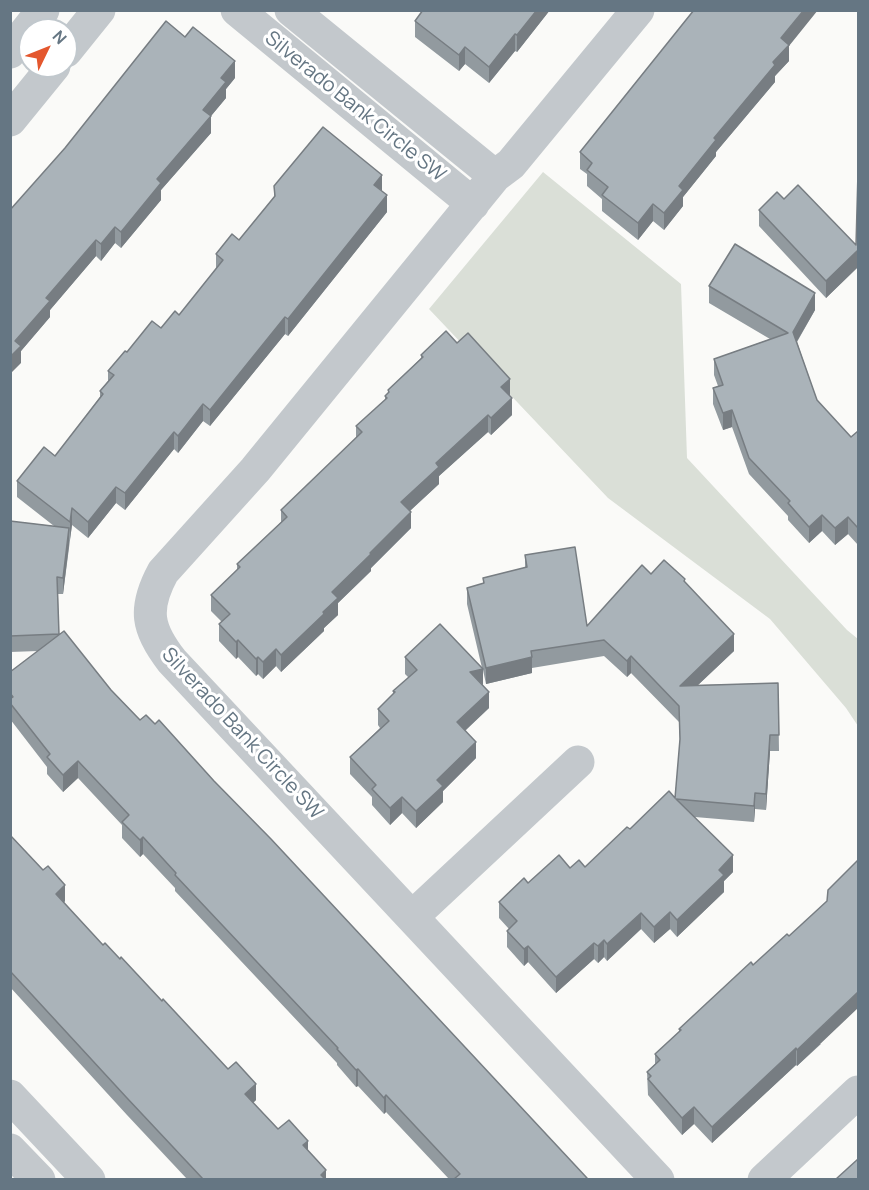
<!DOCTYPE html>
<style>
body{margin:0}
#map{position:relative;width:869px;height:1190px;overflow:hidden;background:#fafaf8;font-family:Manrope,sans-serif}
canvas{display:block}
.frame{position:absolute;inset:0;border:12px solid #657683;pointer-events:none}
.north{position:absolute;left:18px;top:18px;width:60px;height:60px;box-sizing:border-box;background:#fff;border:2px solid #c1c8cd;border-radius:50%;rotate:47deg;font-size:16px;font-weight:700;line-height:24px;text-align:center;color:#657683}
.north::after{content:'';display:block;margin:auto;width:21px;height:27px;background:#e4572e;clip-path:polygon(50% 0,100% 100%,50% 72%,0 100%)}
</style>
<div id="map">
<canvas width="869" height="1190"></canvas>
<div class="frame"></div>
<div class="north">N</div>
</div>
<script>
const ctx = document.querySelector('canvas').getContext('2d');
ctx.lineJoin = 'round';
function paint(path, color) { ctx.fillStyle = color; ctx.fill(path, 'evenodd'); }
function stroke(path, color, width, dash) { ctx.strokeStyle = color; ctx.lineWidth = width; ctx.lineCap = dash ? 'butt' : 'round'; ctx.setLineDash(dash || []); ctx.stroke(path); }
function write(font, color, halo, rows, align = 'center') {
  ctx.font = font + ' Manrope,sans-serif'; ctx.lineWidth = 6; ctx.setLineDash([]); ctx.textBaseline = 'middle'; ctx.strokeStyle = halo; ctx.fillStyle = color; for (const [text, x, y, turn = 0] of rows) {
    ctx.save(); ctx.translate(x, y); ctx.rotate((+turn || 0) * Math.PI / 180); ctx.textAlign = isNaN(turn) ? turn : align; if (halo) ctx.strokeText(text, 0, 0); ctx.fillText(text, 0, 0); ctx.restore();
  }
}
paint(new Path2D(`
 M543,172l138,112 6,174 160,172 11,9v87l-12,-18 -76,-89 -162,-121 -179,-189z`), '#dadfd7');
stroke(new Path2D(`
 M237,10l236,194
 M291,10l204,166
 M638,10l-127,154 -16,12 -240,294 -92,102c-20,37 -16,57 9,89l486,519
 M66,51l33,-41
 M10,52l33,-42
 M10,120l44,-54
 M412,917l166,-155
 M10,1096l79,84
 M10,1150l29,30
 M764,1180l94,-88`), '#c3c8cc', 33);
paint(new Path2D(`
 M550,10l-33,42 -2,-1 -26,32 -24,-19 -6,7 -44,-34v-16z
 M789,46v15l-14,15v6l-59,70v4l-33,41v9l-19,24 -11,-9 -15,19 -36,-29v-12l-15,-13v-12l-7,-5v-17z
 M235,78l-9,11v9l-15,18v17l-50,57v10l-40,48 -6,-5 -14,18 -5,-5 -46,54v7l-29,34v12l-11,-153z
 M858,172v96h-1l-31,30 -67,-72v-16l25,-11 72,46z
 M274,186l108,5 5,21 -99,124 -3,-2 -75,92 -7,-5 -25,32 -4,-4 -49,61 -9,-7 -28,35 -16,-13 -9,69h-5l1,41 81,85 15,4 59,57 373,398h-138l-63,-67 -2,2 -26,-28 -2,1 -19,-22v-2l-162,-172v-3l-32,-34 -3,3 -18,-19v-13l-44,-47 -15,14 -16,-18v-7l-37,-48v-47l28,-21 -28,1v-131l44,5 -37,-29v-16l38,-25 45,-59v-6l8,-10v-10l19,-19 34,-24 18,-13 37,-46v-15l23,-14 35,-43z
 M709,286l106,24 -18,32 20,58 34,37 7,-6v114l-10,-11 -13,11 -13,-14 -13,12 -21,-23v-4l-39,-42 -17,-47 -9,3 -10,-26v-16l5,-2 -4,-11v-16l56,-20 -61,-36z
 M457,343l53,52 2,20 -21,20 -3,-3 -49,44v8l-29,27 1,17 -40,40v3l-33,32v12l-14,13v3l-43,41 -5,-6 -13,13 -5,-5 -2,2 -18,-19 -2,2 -17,-18v-17l3,-2 -11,-11v-16l26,-25v-6l44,-42v-12l75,-72v-12l29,-26v-4l3,-3v-3l33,-32v-3z
 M525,555l62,71 64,-52 34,9 49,68 -36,34 80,-2 1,68h-9l-4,59 -11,-1 -1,13 -59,-5 38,55 -9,9v11l-47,45 -7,-8 -16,14 -13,-14 -34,32 -3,-4 -6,6 -4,-4 -38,34 -28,-31 -4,4 -17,-19v-16l2,-2 -10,-11v-16l29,-19 42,-15 15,-1 45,-38 45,-31 5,-56 -1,-20 -48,-49 -4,4 -23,-21 -72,12v5l-46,11 -3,-14v15l6,23 -24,23 11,27 -33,33v11l-27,26 -14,-15 -12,12 -18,-20v-8l-22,-23v-17l30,-29 -2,-3v-16l15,-15v-3l16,-13 -4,-4v-17l77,11 -15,-64v-16l16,-4v-6l42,-10z
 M10,835l55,66 -1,2 39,42 153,155 -3,3 25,26 30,22 18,28h-139l-60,-64 -117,-128z
 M679,1029l142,15 -24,22 -1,-1 -84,78 -18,-19 -12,11 -34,-40 -1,-23 8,-8v-10l24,-22z`), '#929a9f');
paint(new Path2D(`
 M537,10h13l-33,42v-17z
 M804,10h14l-29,36v15l-14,15v6l-59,70v4l-33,41v9l-19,24v-17l15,-27 35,-48 59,-76 8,-24z
 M515,34v17l-26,32v-16z
 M465,47v17l-6,7v-16z
 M235,61v17l-9,11v9l-15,18v17l-50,57v10l-40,48v-16l36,-53 64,-101z
 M382,175v16l-8,-6z
 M387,195v17l-99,124v-17z
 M653,204v17l-15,19v-17z
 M115,227v16l-14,18v-17z
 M96,240v16l-46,54v7l-29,34v12l-11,11v-17l5,-16 31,-43z
 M857,251v17l-31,30v-17z
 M815,293v17l-22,38v-16z
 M285,317v17l-75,92v-16z
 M510,379v16l-9,9v-17z
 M512,398v17l-21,20v-17z
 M203,404v17l-25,32v-17z
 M732,410v17l-9,3v-17z
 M488,415v17l-49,44v8l-38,35v-17l35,-39z
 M174,432v17l-49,61v-17z
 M116,487v16l-28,35v-16z
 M72,508v17l-2,14v-17z
 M411,512v16l-40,40v3l-33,32v12l-14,13v3l-43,41v-17l42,-43 9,-20z
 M822,515v16l-13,12v-16z
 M848,517v17l-13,11v-17z
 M69,528v17l-6,49v-16z
 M734,634v17l-54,51v-16z
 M238,640v17l-2,2v-17z
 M276,649v17l-13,13v-17z
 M631,656v17l-4,4v-16z
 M258,657v17l-2,2v-17z
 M532,657v16l-46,11v-16z
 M483,669v16l-13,-13z
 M489,692v16l-32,30v-16z
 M770,735v16l-4,59v-16z
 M476,742v16l-33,33v11l-27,26v-17l21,-31z
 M78,761v17l-15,14v-17z
 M755,793v16l-1,13v-16z
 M402,797v16l-12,12v-17z
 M143,837v17l-3,3v-17z
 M733,855v17l-9,9v11l-47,45v-17l42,-50z
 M65,885v16l-9,9v-16z
 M670,912v17l-16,14v-16z
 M641,913v16l-34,32v-17z
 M604,940v17l-6,6v-17z
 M594,943v16l-38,34v-16z
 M528,946v16l-4,4v-17z
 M858,992v16l-61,58v-16z
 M796,1048v17l-84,78v-16z
 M358,1069v17l-2,1v-17z
 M256,1084v16l-11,10v-16z
 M386,1095v17l-2,2v-16z
 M694,1107v17l-12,11v-17z
 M308,1141v16l-5,-12z
 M326,1170v9h-5v-4z`), '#777d82');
const building = new Path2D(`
 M423,10h114l-20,25 -2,-1 -26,33 -24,-20 -6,8 -44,-34z
 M694,10h110l-23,28 8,7 -16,17 2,3 -61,73 2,2 -37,46 4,4 -19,23 -11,-9 -15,19 -36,-28 6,-8 -21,-17 5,-7 -12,-11z
 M166,21l19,16 8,-10 42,34 -14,17 5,4 -23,28 8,6 -54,63 4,4 -40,49 -6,-5 -14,17 -5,-4 -50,58 4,3 -35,40 6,5 -11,11v-147l55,-62z
 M323,127l59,48 -8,10 13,10 -99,124 -3,-2 -75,93 -7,-6 -25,32 -4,-4 -49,61 -9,-6 -28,35 -16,-14 -2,14 -53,-41 27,-34 11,9 48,-62 -3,-3 14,-16 -6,-4 17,-20 2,1 25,-31 9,7 14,-17 4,4 44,-55 -7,-6 16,-20 7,6 36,-44 -1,-10z
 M858,172v79h-1l-31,30 -67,-71 18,-18 7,7 14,-14 58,60z
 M735,244l80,49 -22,39 24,68 34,37 7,-6v97l-10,-11 -13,11 -13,-13 -13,12 -21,-24 2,-2 -41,-43 -17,-48 -9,3 -10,-25 10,-3 -9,-26 74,-26 -79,-47z
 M446,331l11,12 11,-10 42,46 -9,8 11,11 -21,20 -3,-3 -52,48 3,4 -38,35 10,10 -41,41 1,1 -39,38 6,6 -15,14 1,2 -43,41 -5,-6 -13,13 -5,-5 -2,2 -18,-19 -2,2 -17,-18 11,-10 -19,-19 29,-28 -3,-3 50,-47 -6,-7 81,-78 -6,-6 31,-28 -2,-2 4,-4 -1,-2 35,-33 -2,-2z
 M10,521l59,7 -6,50 -6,-1 2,57 -49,2z
 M575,547l12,79 55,-61 9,9 13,-14 21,19 -1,2 50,53 -54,52 98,-3 1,52h-9l-4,59 -11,-1 -1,13 -78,-7 57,56 -14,15 5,5 -47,45 -7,-8 -16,15 -13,-14 -34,31 -3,-4 -6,6 -4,-3 -38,34 -28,-31 -4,3 -17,-18 10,-10 -18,-19 25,-24 4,5 31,-28 11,13 9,-8 6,7 42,-40 3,2 39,-38 6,7 5,-59 -1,-33 -48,-50 -4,5 -23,-21 -73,11 1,6 -46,11 -19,-80 17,-5 -1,-5 44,-11 -2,-12z
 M440,624l43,45 -13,3 19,20 -32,30 19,20 -39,38 6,6 -27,25 -14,-14 -12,11 -18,-19 4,-4 -26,-28 39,-36 -11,-12 17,-17 -2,-1 24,-21 -12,-13z
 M64,631l47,59 29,30 6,-5 9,9 4,-4 55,61 57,58 316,339 -2,1h-131l6,-5 -74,-79 -2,3 -26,-29 -2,1 -19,-21 1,-1 -163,-173 1,-2 -33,-36 -3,3 -18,-18 7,-7 -51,-54 -15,14 -16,-18 3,-3 -40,-51v-4l3,-2 -3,-4v-21z
 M10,835l33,35 5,-4 17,19 -9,9 47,51 2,-2 15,16 1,-2 41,44 1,-2 65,70 8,-7 20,22 -11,10 33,35 11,-9 19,21 -5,4 23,25 -5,5 4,4h-122l-76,-81 -117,-127z
 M858,860v132l-61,58 -1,-2 -84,79 -18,-20 -12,11 -34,-39 3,-3 -4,-4 13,-12 -5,-6 26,-24 -2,-1 72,-67 2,3 34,-31 2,2 38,-35 1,-11z
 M858,1159v20h-22z`);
paint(building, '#aab3b9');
stroke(building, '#777d82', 1.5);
write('20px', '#657683', '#fff', [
 ["Silverado Bank Circle SW",355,107,39],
 ["Silverado Bank Circle SW",242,734,47]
]);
</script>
